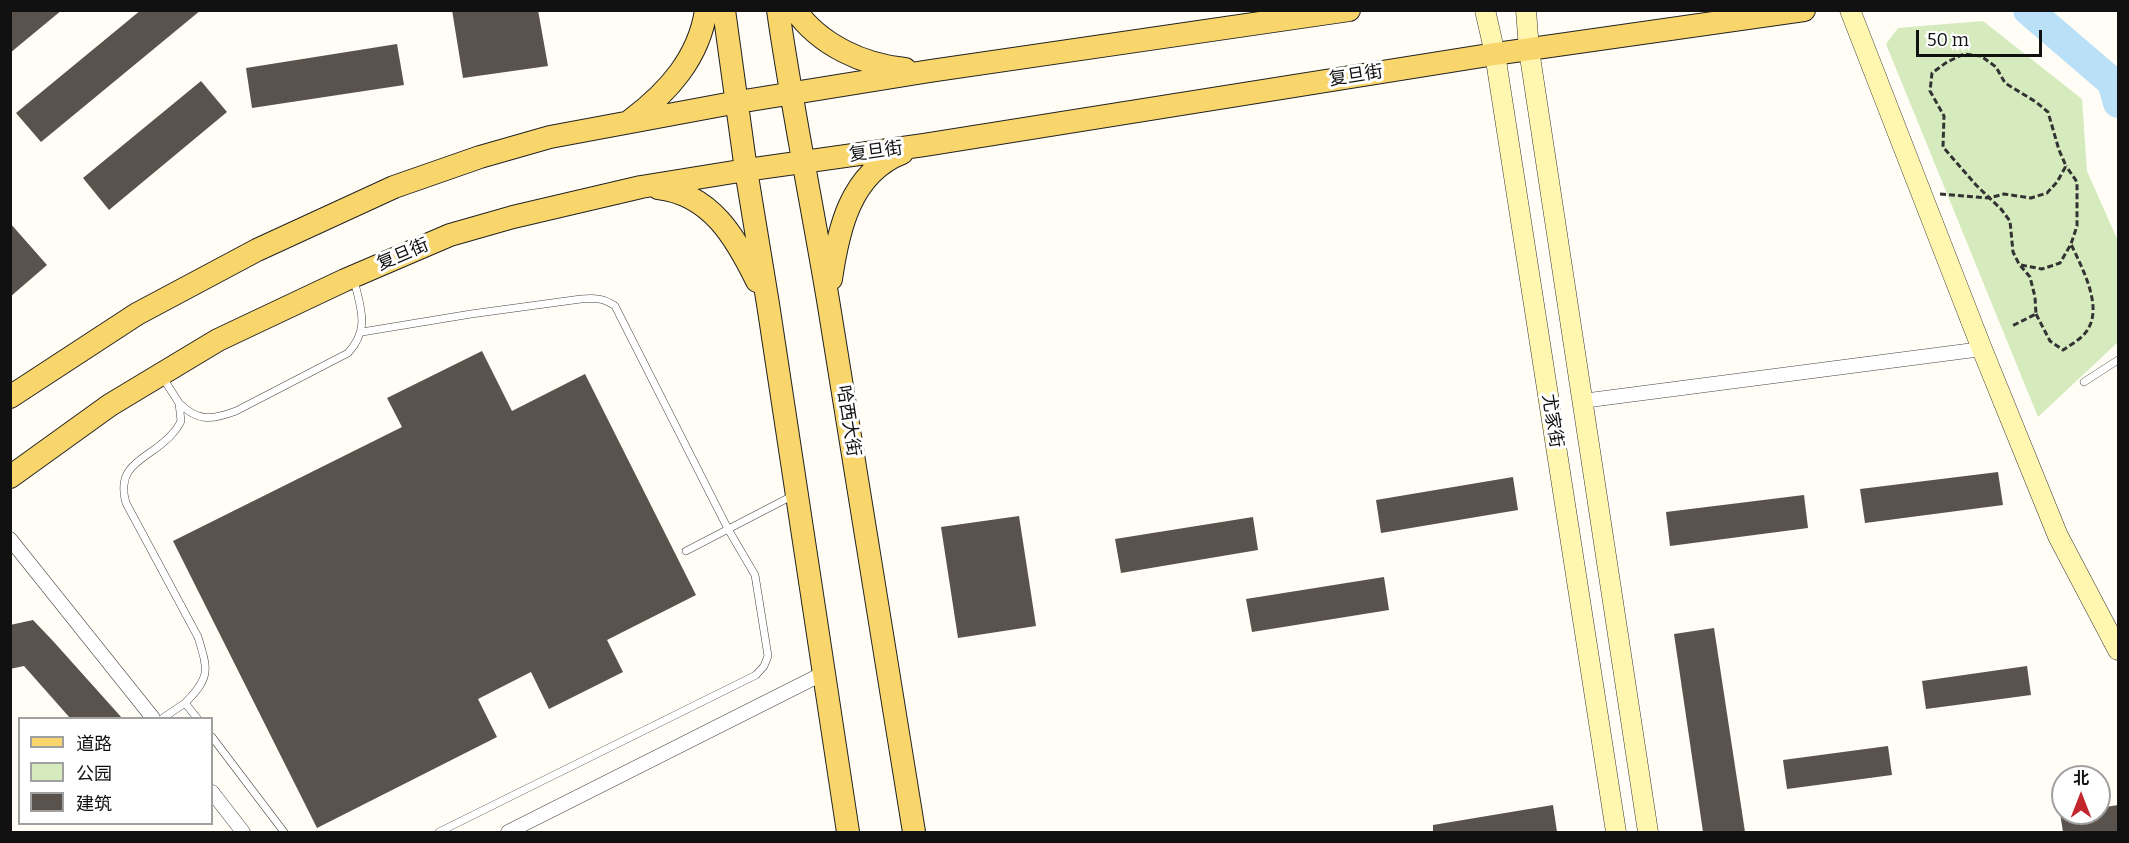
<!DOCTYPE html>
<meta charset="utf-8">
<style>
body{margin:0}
#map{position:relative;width:2129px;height:843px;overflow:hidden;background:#fffdf5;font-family:Bitter,"Noto Sans SC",serif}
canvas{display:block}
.frame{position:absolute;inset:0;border:12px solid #111;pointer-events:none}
.legend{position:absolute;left:18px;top:717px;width:195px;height:108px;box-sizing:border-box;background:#fff;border:2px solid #a0a0a0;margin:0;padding:8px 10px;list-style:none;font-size:18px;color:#111}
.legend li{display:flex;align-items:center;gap:12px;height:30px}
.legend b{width:30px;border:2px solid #a0a0a0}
.north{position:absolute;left:2051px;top:765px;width:60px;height:60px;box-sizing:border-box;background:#fff;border:2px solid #a0a0a0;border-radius:50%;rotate:0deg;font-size:16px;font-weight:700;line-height:24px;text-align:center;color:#111}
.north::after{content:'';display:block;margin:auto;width:21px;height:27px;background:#c4262e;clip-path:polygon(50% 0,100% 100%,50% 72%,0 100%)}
.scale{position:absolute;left:1916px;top:30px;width:126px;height:27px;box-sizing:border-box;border:3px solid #111;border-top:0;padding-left:8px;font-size:18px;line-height:21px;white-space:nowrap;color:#111;-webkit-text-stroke:4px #fff;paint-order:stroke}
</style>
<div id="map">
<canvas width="2129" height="843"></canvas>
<div class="frame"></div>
<ul class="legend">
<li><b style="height:8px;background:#f9d66b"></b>道路</li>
<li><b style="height:16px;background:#d5ebbd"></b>公园</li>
<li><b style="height:16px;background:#5a524d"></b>建筑</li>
</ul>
<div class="north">北</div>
<div class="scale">50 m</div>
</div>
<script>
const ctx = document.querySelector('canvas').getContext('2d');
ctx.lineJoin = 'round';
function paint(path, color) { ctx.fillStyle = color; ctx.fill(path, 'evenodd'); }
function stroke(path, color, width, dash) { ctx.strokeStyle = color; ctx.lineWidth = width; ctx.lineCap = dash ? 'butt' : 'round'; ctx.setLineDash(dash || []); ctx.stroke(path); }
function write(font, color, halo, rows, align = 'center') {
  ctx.font = font + ' Bitter,"Noto Sans SC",serif'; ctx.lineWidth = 6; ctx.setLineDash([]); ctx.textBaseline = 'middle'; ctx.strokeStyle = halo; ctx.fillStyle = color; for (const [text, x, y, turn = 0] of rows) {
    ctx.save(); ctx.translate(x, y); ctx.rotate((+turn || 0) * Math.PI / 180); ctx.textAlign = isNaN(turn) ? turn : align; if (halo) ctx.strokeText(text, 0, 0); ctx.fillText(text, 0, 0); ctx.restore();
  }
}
paint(new Path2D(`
 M1983,21l99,78 5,72 31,70v101l-80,75 -152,-373 12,-16z`), '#d5ebbd');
stroke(new Path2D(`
 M2028,10l84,72 6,21`), '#b9e0f7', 30);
paint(new Path2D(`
 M10,10h52l-52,43z
 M141,10h60l-160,132 -25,-29z
 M452,10h86l10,56 -85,12z
 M397,44l7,41 -152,23 -6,-40z
 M201,81l26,31 -118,98 -26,-32z
 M10,223l37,42 -37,32z
 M482,351l30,60 73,-37 111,221 -89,45 16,32 -74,37 -18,-37 -53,27 19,38 -180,91 -144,-287 229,-114 -15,-29z
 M1998,472l5,33 -138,18 -5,-34z
 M1513,477l5,33 -137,23 -5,-33z
 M1804,495l4,33 -138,18 -4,-34z
 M1019,516l17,110 -78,12 -17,-111z
 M1253,517l5,33 -137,23 -6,-34z
 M1384,577l5,33 -137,22 -6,-33z
 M33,620l20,21 69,77h-52l-46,-52 -14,3v-44z
 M1714,628l31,204h-42l-29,-198z
 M2027,666l4,29 -105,14 -4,-28z
 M1888,746l4,29 -105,14 -4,-29z
 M1553,805l4,27h-124v-7z
 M2118,805v27h-55l-3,-19h39v-5z`), '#5a524d');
const lane = new Path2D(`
 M362,332l109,-18 110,-15c14,-1 23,-1 34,7l113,223 27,46 13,81 -4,10 -8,9 -317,157
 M163,378l16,25 2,18c-2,4 -5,9 -8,12 -21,26 -59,28 -47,70l72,134c10,33 13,40 -13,66
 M2084,382l34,-22
 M179,403c19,19 33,17 57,8l112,-58c22,-24 13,-44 6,-73
 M686,551l106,-55
 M163,718l22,-15 12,15
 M212,737l72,95`);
const street = new Path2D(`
 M1582,401l400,-52
 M10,539l143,179
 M212,792l31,40
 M508,832l316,-159`);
const secondary = new Path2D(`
 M1485,10l10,44 121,778
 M1526,10l3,40 119,782
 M1850,10l132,339 76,187 60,114`);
const primary = new Path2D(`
 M724,10l22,160 22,134 80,528
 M778,10c14,98 34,194 50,290 30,178 57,355 86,532
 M795,10c25,35 68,55 110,59
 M631,120c37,-28 68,-62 75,-110
 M658,188c53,6 78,50 99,93
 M831,279c7,-48 19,-106 71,-126
 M10,397l127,-83 120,-64 137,-63 86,-30 70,-20 188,-35 192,-31 419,-61
 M10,477l100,-72 108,-65 127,-60 105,-45 63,-18 128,-30 105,-17 178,-25 571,-91 309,-44`);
stroke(lane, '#444', 8);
stroke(street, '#444', 15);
stroke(secondary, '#333', 21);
stroke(primary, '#222', 24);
stroke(new Path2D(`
 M1940,194l49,4 15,-4 27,4 16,-5 10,-11 9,-16 -7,-16 -11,-38 -12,-10 -31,-19 -9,-16 -15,-11 -17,-2 -17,8 -15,11 -2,18 14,25 -1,31 33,38 25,24 9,12 3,31 6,12 11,13 5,20 1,17 -24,12
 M2021,265l21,4 18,-6 11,-19 6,-18v-44l-11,-16
 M2036,314l14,27 13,9c9,-6 20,-12 25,-21 15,-24 -7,-63 -17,-85`), '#333', 3, [6, 3]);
stroke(lane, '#fff', 7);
stroke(street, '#fff', 14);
stroke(secondary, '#fff6b0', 20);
stroke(primary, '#f9d66b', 22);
write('18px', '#111', '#fff', [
 ["复旦街",1356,76,-9],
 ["复旦街",876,152,-8],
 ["复旦街",403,255,-23],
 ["哈西大街",848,421,81],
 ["尤家街",1552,421,81]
]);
</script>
